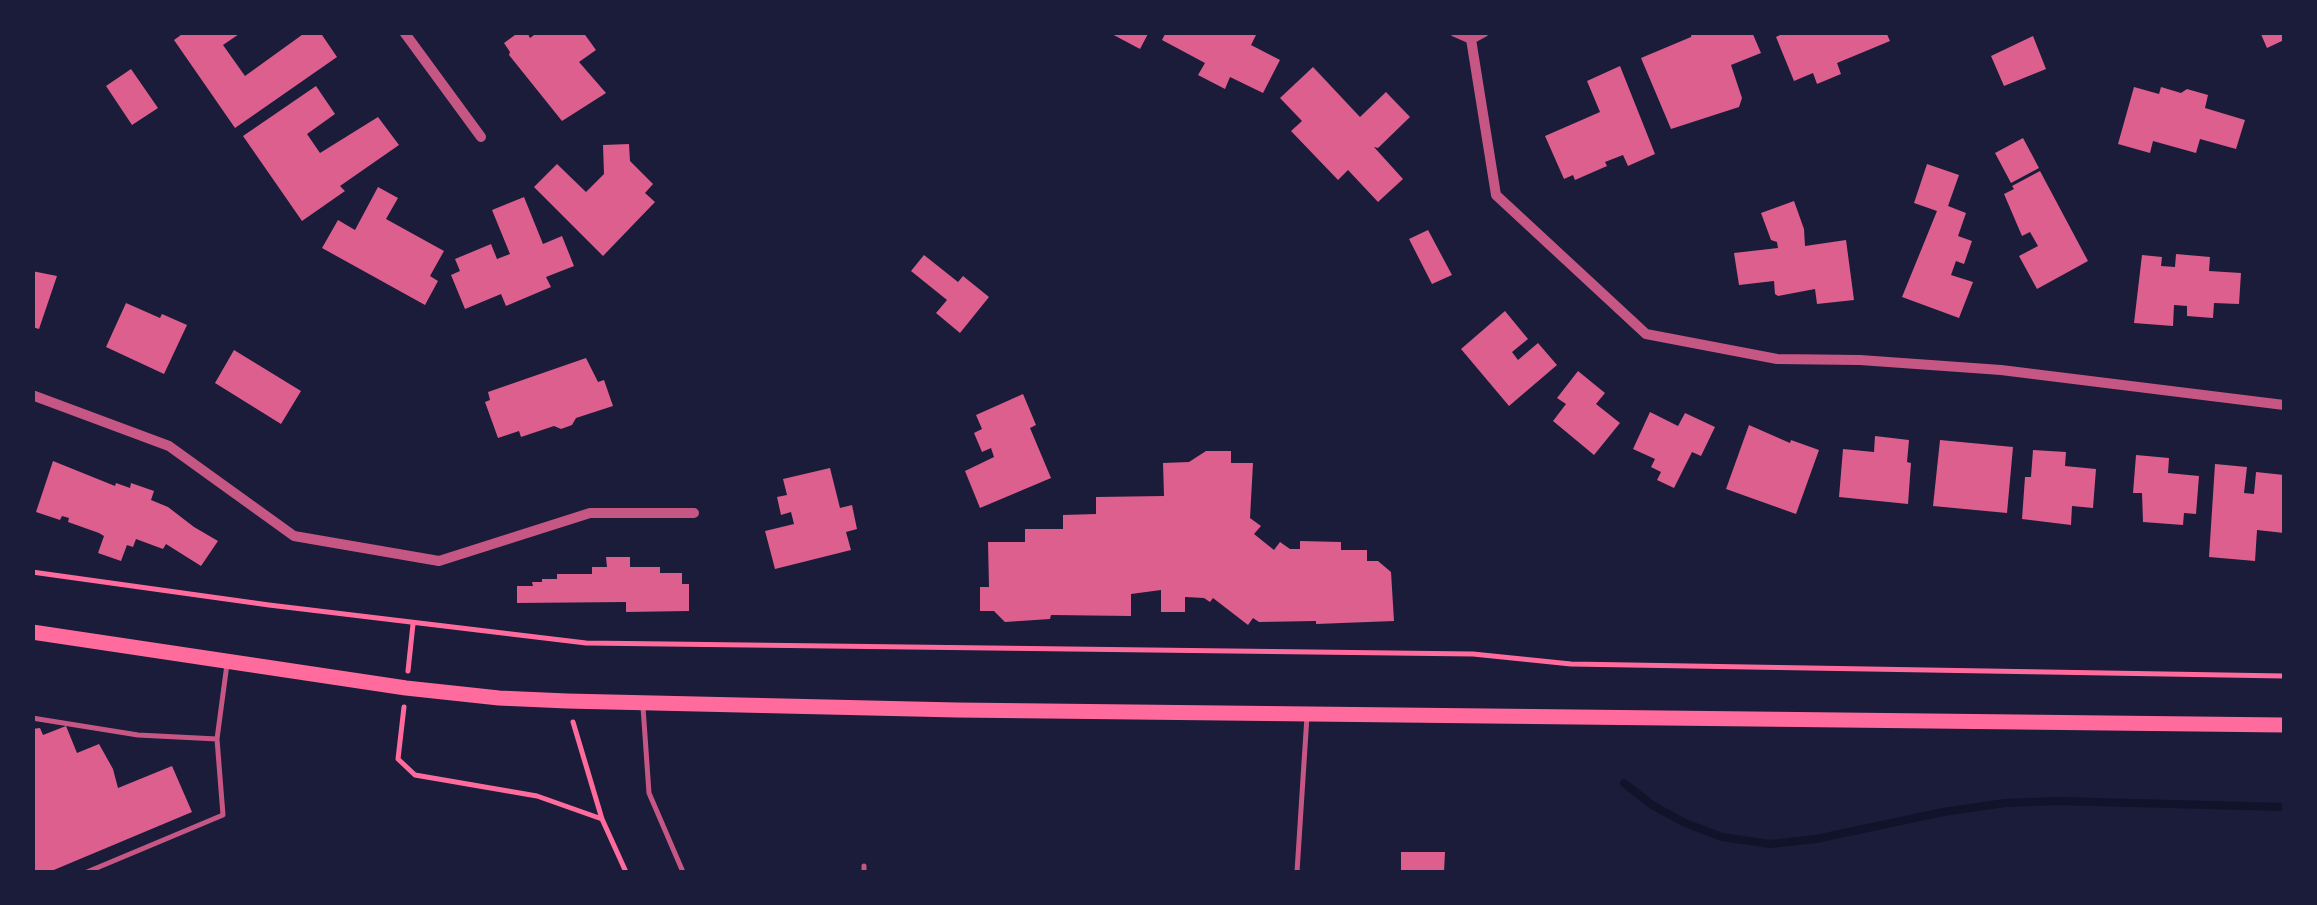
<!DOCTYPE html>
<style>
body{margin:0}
#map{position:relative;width:2317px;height:905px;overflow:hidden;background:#1b1b3a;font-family:Poppins,sans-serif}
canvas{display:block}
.frame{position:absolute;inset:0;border:35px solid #1b1b3a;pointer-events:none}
</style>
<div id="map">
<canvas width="2317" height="905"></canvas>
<div class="frame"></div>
</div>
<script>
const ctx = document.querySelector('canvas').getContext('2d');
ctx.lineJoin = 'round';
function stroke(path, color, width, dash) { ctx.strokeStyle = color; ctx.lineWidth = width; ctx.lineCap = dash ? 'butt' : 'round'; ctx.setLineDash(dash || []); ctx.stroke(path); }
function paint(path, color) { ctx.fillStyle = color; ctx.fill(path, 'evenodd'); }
stroke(new Path2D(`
 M1624,783l28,22 33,18 37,14 48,7 46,-5 127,-27 62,-9 53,-2 226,6`), '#12122b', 8);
paint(new Path2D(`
 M185,32h57l-19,13 22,31 61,-44h14l17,25 -102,71 -61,-88z
 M519,32h8l3,6 8,-6h45l13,18 -17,12 27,31 -44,28 -53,-66 1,-3 -6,-9z
 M1108,32h41l-9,17z
 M1166,32h85l5,3 -5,10 29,15 -17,33 -33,-16 -5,12 -27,-14 7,-12 -43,-23z
 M1692,32h60l9,21 -30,12 11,33 -3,9 -68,22 -30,-71 50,-21z
 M1786,32h100l4,9 -53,22 4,11 -24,10 -4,-11 -19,8 -18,-44z
 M2260,32h24v8l-17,8z
 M2033,36l13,33 -42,17 -13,-30z
 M1620,66l35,88 -27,12 -5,-11 -18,7 2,4 -32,14 -2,-5 -9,4 -19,-43 55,-24 -13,-31z
 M1313,67l47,50 26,-25 24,25 -32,31 -4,-1 29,32 -25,23 -30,-32 -10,10 -47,-49 11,-10 -22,-23z
 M131,69l27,39 -26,17 -26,-39z
 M316,86l19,28 -28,20 13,19 58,-36 21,28 -59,41 5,5 -43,30 -59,-85z
 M2134,87l25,7 2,-7 20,6 6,-4 21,6 -3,13 40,12 -9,29 -36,-10 -4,14 -43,-12 -3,12 -32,-9z
 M2023,138l16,30 -28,15 -16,-30z
 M629,144l1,17 23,23 -8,9 10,9 -52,54 -69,-69 23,-23 29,28 18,-18 -1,-29z
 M1927,164l32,11 -11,31 18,7 -8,23 14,5 -8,23 -8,-3 -5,14 22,7 -14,36 -57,-21 35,-86 -23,-8z
 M2040,171l48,90 -51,28 -18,-33 19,-10 -8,-14 -8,4 -18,-42 10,-5 -2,-3z
 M378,187l20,11 -12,21 58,32 -14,25 8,5 -13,24 -103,-57 16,-28 17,10z
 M524,197l19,47 19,-8 12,30 -28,11 5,10 -45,19 -5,-12 -36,15 -14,-34 9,-4 -5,-12 36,-15 6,15 13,-5 -18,-44z
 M1794,201l10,28 1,17 41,-6 8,60 -37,4 -2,-15 -37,7 -3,-2 -1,-13 -35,4 -5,-32 44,-5 -1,-6 -6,-2 -10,-27z
 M1428,230l24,45 -20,9 -23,-45z
 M2176,254l34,3 -1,14 32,2 -2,31 -25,-1 -1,15 -26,-2v-10l-13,-1 -1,21 -39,-3 8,-68 20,2 -1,9 14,1z
 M924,255l34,27 5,-6 26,21 -29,36 -24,-20 11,-13 -36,-29z
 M32,271l25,5 -18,53 -7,-2z
 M126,303l34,15 2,-4 25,11 -23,49 -58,-27z
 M1505,311l23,28 -16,13 6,8 20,-17 19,22 -48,41 -48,-57z
 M234,350l67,41 -20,33 -66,-41z
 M586,358l12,24 6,-2 9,26 -37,12 -4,7 -11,4 -7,-3 -33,11 -2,-6 -21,7 -13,-36 5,-2 -2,-8z
 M1578,371l27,22 -9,11 24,19 -26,32 -41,-34 13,-17 -9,-6z
 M1023,394l13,31 -6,3 21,50 -71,30 -15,-37 29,-14 -3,-9 -9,4 -8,-19 8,-4 -6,-14z
 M1650,412l28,14 7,-13 30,14 -14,29 -9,-4 -18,36 -17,-8 4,-8 -10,-5 4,-8 -22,-10z
 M1749,425l41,18 1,-3 28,10 -23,64 -70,-25z
 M1875,436l34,4 -2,22 4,1 -3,41 -69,-7 4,-48 31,3z
 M1940,440l73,7 -6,66 -74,-7z
 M2033,450l33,2 -1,14 31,3 -3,39 -21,-2 -1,19 -49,-6 3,-42h6z
 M1206,451h25v12h22l-3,55 11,8 -7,8 20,16 6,-8 10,7h10v-8l41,1v8h26v11h11l13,11 3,49 -78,3v-3l-57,1 -6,-4 -5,7 -35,-27 -3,4 -6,-4 -19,-1v15h-24v-22l-30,4v22l-80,-1 -1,4 -45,3 -11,-11h-14v-24h9l-1,-45h37v-13h38v-14l33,-1v-17l68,-1 -1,-33 26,-1z
 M2136,455l33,3 -1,15 31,3 -3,38 -12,-1 -1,12 -40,-3 -1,-29h-9z
 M53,461l62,25 1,-3 14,5 1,-5 23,8 -3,9 17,7 26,20 24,14 -17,25 -35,-22 -3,5 -27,-10 -3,8 -6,-2 -6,16 -23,-8 6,-17 -5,-3 -31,-11 1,-4 -7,-2 -2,4 -24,-8z
 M2215,464l32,3 -3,26 10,1 2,-22 28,3v58l-27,-3 -2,31 -46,-4z
 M830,468l10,40 12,-3 5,24 -11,3 5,18 -76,19 -10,-38 29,-7 -3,-12 -10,3 -4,-18 10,-2 -4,-16z
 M606,557h24v10h30v6h22v11h7v27l-63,1v-10l-109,1v-17h16l-1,-4h10v-3h15v-5h35v-7h15z
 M66,726l11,27 22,-9 14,25 5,19 54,-22 20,46 -143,60h-17v-143l8,-1 3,7z
 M1401,852h44l-1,20h-43z`), '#dd5f8e');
stroke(new Path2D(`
 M32,572l237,33 317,38 887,11 98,10 713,12
 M408,671l5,-47
 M404,707l-6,52 17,16 122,21 65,23 24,53
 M573,722l29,97`), '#ff6b9d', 5);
stroke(new Path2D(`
 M643,707l6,86 34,79
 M32,718l106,17 79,4 6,76 -136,57
 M217,739l10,-75
 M864,866v6
 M1297,872l10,-156`), '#c65784', 5);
stroke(new Path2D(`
 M404,32l77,105
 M1455,32l16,7 13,-7
 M1471,39l25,156 150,139 131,25 83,1 141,10 283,35
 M32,395l137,51 125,90 145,25 151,-48h104`), '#c65784', 10);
stroke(new Path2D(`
 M32,632l374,56 93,10 68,3 390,9 1327,15`), '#ff6b9d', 15);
</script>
